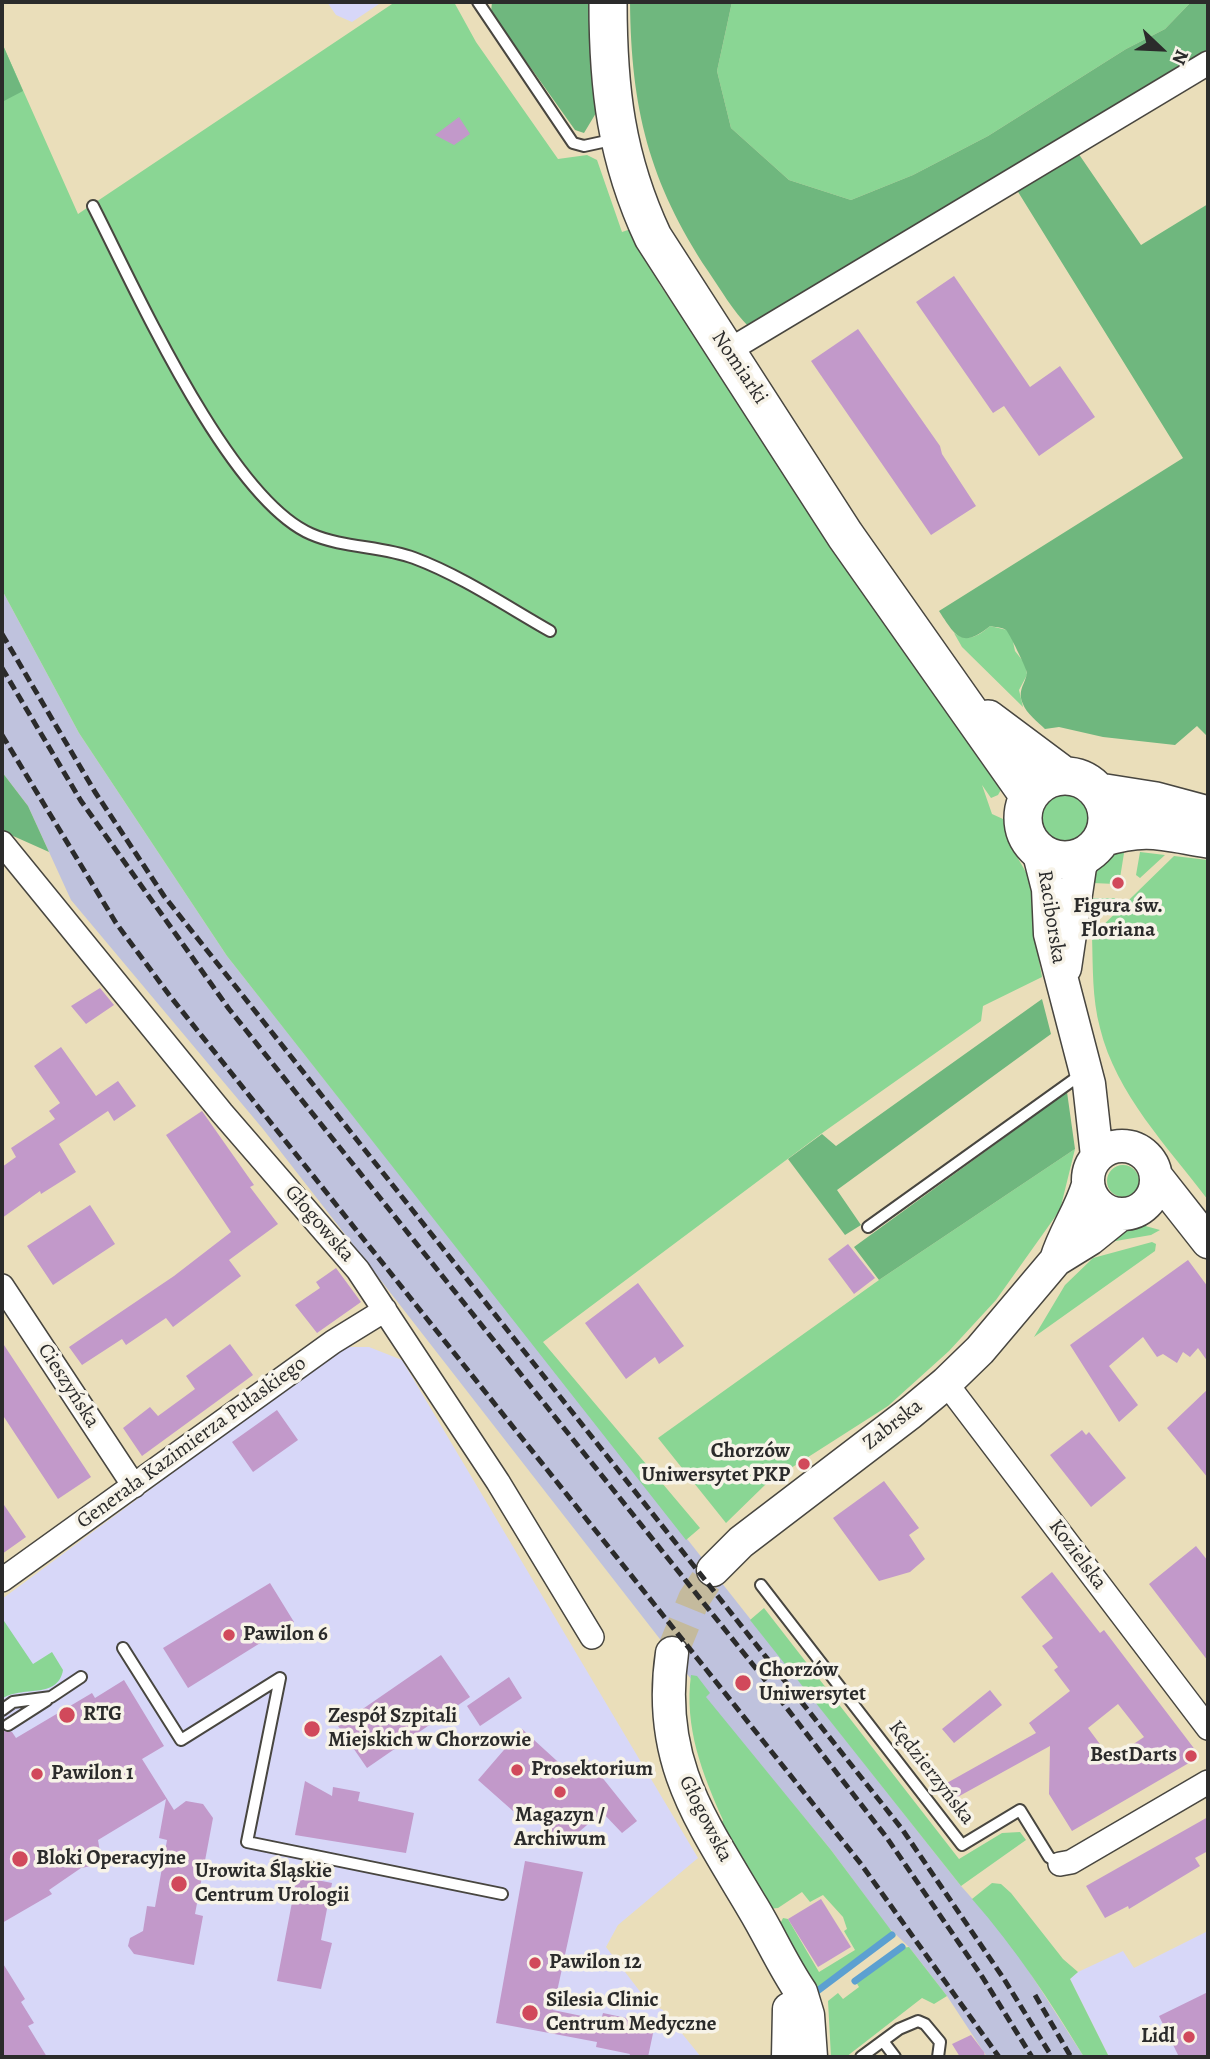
<!DOCTYPE html>
<meta charset="utf-8">
<style>
body{margin:0}
#map{position:relative;width:1210px;height:2059px;overflow:hidden;background:#eadeba;font-family:Alegreya,serif}
canvas{display:block}
.frame{position:absolute;inset:0;border:4px solid #2b2b2b;pointer-events:none}
.north{position:absolute;left:1126px;top:14px;width:70px;height:70px;-webkit-text-stroke:5px #f7f3e8;paint-order:stroke;rotate:113deg;font-size:19px;font-weight:700;line-height:28px;text-align:center;color:#2b2b2b}
.north::after{content:'';display:block;margin:auto;width:24px;height:32px;background:#2b2b2b;clip-path:polygon(50% 0,100% 100%,50% 72%,0 100%)}
</style>
<div id="map">
<canvas width="1210" height="2059"></canvas>
<div class="frame"></div>
<div class="north">N</div>
</div>
<script>
const ctx = document.querySelector('canvas').getContext('2d');
ctx.lineJoin = 'round';
function paint(path, color) { ctx.fillStyle = color; ctx.fill(path, 'evenodd'); }
function stroke(path, color, width, dash) { ctx.strokeStyle = color; ctx.lineWidth = width; ctx.lineCap = dash ? 'butt' : 'round'; ctx.setLineDash(dash || []); ctx.stroke(path); }
function write(font, color, halo, rows, align = 'center') {
  ctx.font = font + ' Alegreya,serif'; ctx.lineWidth = 7; ctx.setLineDash([]); ctx.textBaseline = 'middle'; ctx.strokeStyle = halo; ctx.fillStyle = color; for (const [text, x, y, turn = 0] of rows) {
    ctx.save(); ctx.translate(x, y); ctx.rotate((+turn || 0) * Math.PI / 180); ctx.textAlign = isNaN(turn) ? turn : align; if (halo) ctx.strokeText(text, 0, 0); ctx.fillText(text, 0, 0); ctx.restore();
  }
}
paint(new Path2D(`
 M327,2h55l-30,20 -16,-7z
 M343,1347h26l33,13 296,498 -80,67 -12,22 42,55 15,8 38,47h-699v-458z
 M1208,1931v126h-99l-39,-78 8,-7 45,-21 11,17z`), '#d7d7f8');
paint(new Path2D(`
 M2,590l77,143 148,223 734,930 48,54 75,117h-97l-40,-61 -38,-49 -21,-20 -57,-77 -119,-144 -449,-577 -192,-229 -43,-94 -26,-34z`), '#bfc2dd');
paint(new Path2D(`
 M395,2h59l22,40 82,117 29,-4 10,5 25,72 9,-3 29,56 123,180 224,314 -9,16 -7,3 -9,-13 10,29 11,5 5,22 23,40 4,57 7,39 -59,29 -2,15 -156,110 -282,211 157,186 -14,12 -459,-584 -148,-223 -77,-143v-547l76,171z
 M732,2h459l-26,27 -39,20 -138,87 -75,39 -62,25 -62,-20 -58,-52 -14,-57z
 M990,626l17,4 5,7 3,14 11,14 1,10 -8,15 4,17 -61,-60 -8,-14c14,10 24,3 36,-7z
 M1039 817a25 25 0 1 1 50 0a25 25 0 1 1-50 0Z
 M1125,847l-5,31 -5,6 -22,-1c4,-18 15,-27 32,-36z
 M1140,852l25,3 -25,23 -4,-3z
 M1174,856l34,4v340c-40,-53 -92,-106 -108,-172 -8,-30 -7,-61 -8,-92z
 M1090,898h25v3l-28,25z
 M1075,1149l-15,61 -64,90 -47,51 -61,55 -122,78 -40,39 -68,-85 221,-158z
 M1107 1181a16 16 0 1 1 32 0a16 16 0 1 1-32 0Z
 M1138,1224l22,6 -9,5 -47,8 18,-17z
 M1152,1242l4,2 -1,7 -121,86 31,-52 28,-27z
 M764,1608l195,251 43,-26 18,-1 6,8 -65,46 -211,-266z
 M2,1618l31,46 19,-12 11,18c-5,30 -42,15 -61,29z
 M691,1675l6,1 13,17 -4,4 125,153 62,83 -82,61 -33,-66 5,-10 5,1 31,53 36,-22 -11,-19 3,-2 -4,-12 -20,-22 -13,7 -8,-10 -24,16 -10,1 -49,-81 4,-8c-21,-47 -39,-93 -32,-145z
 M992,1883l9,1 10,9 52,66 15,13 -8,7 39,78h-25c-34,-56 -68,-108 -112,-158z
 M909,1947l38,49 -13,8 -12,-6 -76,59h-15l-3,-56 10,-8 5,6 16,-12 -3,-5 45,-34z`), '#8ad694');
paint(new Path2D(`
 M492,2h103l4,106 -15,25 -9,-3 -84,-118z
 M630,2h102l-15,69 14,57 58,52 62,20 62,-25 75,-39 138,-87 39,-20 26,-27h17v48l-459,277c-16,-16 -28,-37 -41,-56 -59,-89 -77,-163 -78,-269z
 M2,43l21,48 -21,11z
 M1076,150l65,95 67,-41v533l-11,-11 -22,19 -72,-8 -44,-10 -14,2c-7,-7 -19,-16 -22,-25 -6,-14 2,-19 4,-31 0,-4 -19,-42 -21,-43 -4,-3 -12,-3 -16,-4 -28,23 -34,11 -51,-15l244,-153 -168,-271z
 M2,772l26,34 21,46 -47,-21z
 M1042,999l9,35 -214,156 24,35 -16,10 -57,-76 34,-25 14,12z
 M1067,1092l8,57 -196,131 -25,-33z`), '#6fb77e');
stroke(new Path2D(`
 M855,1981l47,-34
 M812,1995l80,-60`), '#5ca0d1', 7);
paint(new Path2D(`
 M459,117l11,17 -16,11 -19,-10z
 M954,276l76,111 30,-21 35,51 -56,39 -35,-50 -11,7 -77,-111z
 M858,329l82,117 2,8 34,52 -45,29 -120,-174z
 M100,988l14,17 -28,19 -15,-18z
 M61,1047l35,49 22,-15 18,25 -22,15 -6,-10 -49,33 17,28 -35,22 -1,-3 -38,27v-51l14,-10 -5,-9 44,-29 -6,-8 11,-8 -26,-37z
 M202,1111l52,74 -4,2 28,37 -49,36 12,16 -68,51 -7,-9 -40,27 -4,-6 -40,26 -13,-18 105,-71 57,-44 -65,-97z
 M90,1205l25,39 -62,41 -26,-39z
 M848,1244l27,34 -21,16 -26,-35z
 M1188,1260l20,27v75l-10,-14 -8,9 -7,-5 -6,11 -14,-9 -6,3 -14,-20 -34,29 29,39 -19,17 -49,-77z
 M336,1268l25,34 -44,31 -22,-28 25,-17 -4,-6z
 M638,1283l46,63 -25,18 -4,-7 -29,22 -41,-56z
 M2,1342l89,135 -33,22 -56,-85z
 M230,1344l23,31 -111,81 -19,-28 27,-21 8,9 37,-27 -9,-13z
 M1208,1389v89l-41,-50z
 M277,1410l21,30 -45,32 -21,-30z
 M1082,1430l4,5 3,-3 37,46 -35,29 -41,-52z
 M884,1481l35,47 -10,7 16,24 -15,13 -31,9 -46,-63z
 M2,1502l24,35 -24,17z
 M1196,1546l12,15v100l-59,-77z
 M1052,1572l48,61 4,-3 92,121 -2,9 -122,71 -23,-37 1,-48 -96,53 -9,-15 91,-51 -7,-10 41,-32 -16,-21 4,-3 -16,-21 11,-8 -32,-41zM1118,1704l26,33 -33,22 -23,-31z
 M270,1583l24,39 -106,66 -25,-40z
 M441,1655l29,42 -103,71 -29,-42z
 M509,1677l13,21 -42,28 -13,-20z
 M124,1680l40,66 -22,13 32,51 12,-9 17,3 10,14 -18,96 8,2 -9,49 -60,-11 -6,-8 2,-8 13,-7 4,-25 8,1 12,-67 -8,-2 7,-39 -68,41 4,24 -21,4 -32,22 3,4 -50,29v-193l10,2 4,6 76,-45 3,5z
 M990,1690l12,15 -48,38 -12,-14z
 M522,1729l46,42 17,-15 52,65 -15,12 -20,-21 -37,32 -46,-40 -6,7 -35,-31z
 M305,1781l27,15 1,-9 27,5 -2,9 56,12 -8,40 -111,-18z
 M1208,1817v34l-13,7 5,8 -71,43 -1,-3 -23,12 -19,-32z
 M525,1861l58,11 -30,138 48,10 2,-7 52,11 -7,33h-19l1,-3 -34,-7 1,-5 -101,-19z
 M297,1876l35,7 -11,57 11,3 -11,46 -44,-8z
 M821,1899l30,48 -33,20 -30,-48z
 M2,1962l23,37 -4,3 13,21 -6,3 19,31h-45z
 M1208,1992v65h-29l-20,-41z
 M971,2035l13,17 1,5h-25l-8,-13z`), '#c299ca');
stroke(new Path2D(`
 M672,1653l22,-54 19,-29`), '#c4ba9d', 32, [32, 16]);
const lane = new Path2D(`
 M478,2l95,141 11,3 32,-7
 M93,206c42,82 135,292 218,328 32,14 71,12 103,24 48,18 92,48 136,73
 M868,1227l215,-154
 M761,1585l201,260 58,-35 29,47 11,7
 M123,1648l58,92 99,-62 -33,164 255,52
 M2,1710l11,-8 38,-5 30,-20
 M8,1725l39,-25
 M883,2041l12,16
 M861,2057l38,-28 19,-8 7,3 15,18 -2,15`);
const street = new Path2D(`
 M728,351l480,-288
 M2,843l220,270 136,157 140,212 94,155
 M2,1286l132,200
 M946,1383l262,345
 M2,1580l331,-238 52,-32
 M1060,1864l11,-2 137,-80`);
const secondary = new Path2D(`
 M1038,850l10,39 2,45 39,150 8,72
 M1065,968l15,-101 6,-13
 M1088 1180a34 34 0 1 1 68 0a34 34 0 1 1-68 0Z
 M1156,1176l52,66
 M1056,1260c8,-27 24,-48 32,-75
 M713,1570l28,-28 169,-129 36,-30 34,-33 76,-90 34,-21 31,-25
 M672,1653c-16,108 29,167 81,255 17,28 30,58 48,84l7,23 3,42
 M788,2057l1,-48`);
const primary = new Path2D(`
 M608,2c0,86 8,156 45,235l192,298 183,260
 M988,719l75,56
 M1023 818a42 42 0 1 1 84 0a42 42 0 1 1-84 0Z
 M1099,792l57,9 52,14
 M1102,838c44,-14 62,-6 106,1`);
stroke(lane, '#484640', 14);
stroke(street, '#484640', 26);
stroke(secondary, '#484640', 35);
stroke(primary, '#484640', 40);
stroke(lane, '#fff', 10);
stroke(street, '#fff', 23);
stroke(secondary, '#fff', 32);
stroke(primary, '#fff', 37);
stroke(new Path2D(`
 M2,634l93,158 69,104 738,933 102,150 48,78
 M2,668l79,133 148,208 533,667 125,162 96,140 49,79
 M2,735l114,188 54,73 691,868 138,193
 M1035,1995l36,62`), '#2b2b2b', 5, [10, 5]);
for (const [x, y, r, color] of [
 [1118,883,7,"#d1495b"],
 [804,1464,7,"#d1495b"],
 [229,1635,7,"#d1495b"],
 [743,1683,9,"#d1495b"],
 [67,1715,9,"#d1495b"],
 [312,1729,9,"#d1495b"],
 [1191,1756,7,"#d1495b"],
 [517,1770,7,"#d1495b"],
 [37,1774,7,"#d1495b"],
 [560,1792,7,"#d1495b"],
 [20,1859,9,"#d1495b"],
 [179,1884,9,"#d1495b"],
 [535,1963,7,"#d1495b"],
 [530,2013,9,"#d1495b"],
 [1189,2037,7,"#d1495b"]
]) { const dot = new Path2D(); dot.arc(x, y, r, 0, 2 * Math.PI); ctx.fillStyle = color; ctx.fill(dot); stroke(dot, '#f7f3e8', 2.5); }
write('21px', '#2b2b2b', '#f7f3e8', [
 ["Nomiarki",739,368,56],
 ["Raciborska",1051,917,81],
 ["Głogowska",319,1224,49],
 ["Cieszyńska",68,1386,57],
 ["Zabrska",893,1425,-38],
 ["Generała Kazimierza Pułaskiego",192,1443,-36],
 ["Kozielska",1077,1555,53],
 ["Kędzierzyńska",931,1773,52],
 ["Głogowska",705,1819,63]
]);
write('bold 21px', '#2b2b2b', '#f7f3e8', [
 ["Figura św.",1118,907,"center"],
 ["Floriana",1118,931,"center"],
 ["Chorzów",790,1452,"right"],
 ["Uniwersytet PKP",790,1476,"right"],
 ["Pawilon 6",243,1635],
 ["Chorzów",759,1671],
 ["Uniwersytet",759,1695],
 ["RTG",83,1715],
 ["Zespół Szpitali",328,1717],
 ["Miejskich w Chorzowie",328,1741],
 ["BestDarts",1177,1756,"right"],
 ["Prosektorium",531,1770],
 ["Pawilon 1",51,1774],
 ["Magazyn /",560,1816,"center"],
 ["Archiwum",560,1840,"center"],
 ["Bloki Operacyjne",36,1859],
 ["Urowita Śląskie",195,1872],
 ["Centrum Urologii",195,1896],
 ["Pawilon 12",549,1963],
 ["Silesia Clinic",546,2001],
 ["Centrum Medyczne",546,2025],
 ["Lidl",1175,2037,"right"]
], 'left');
</script>
